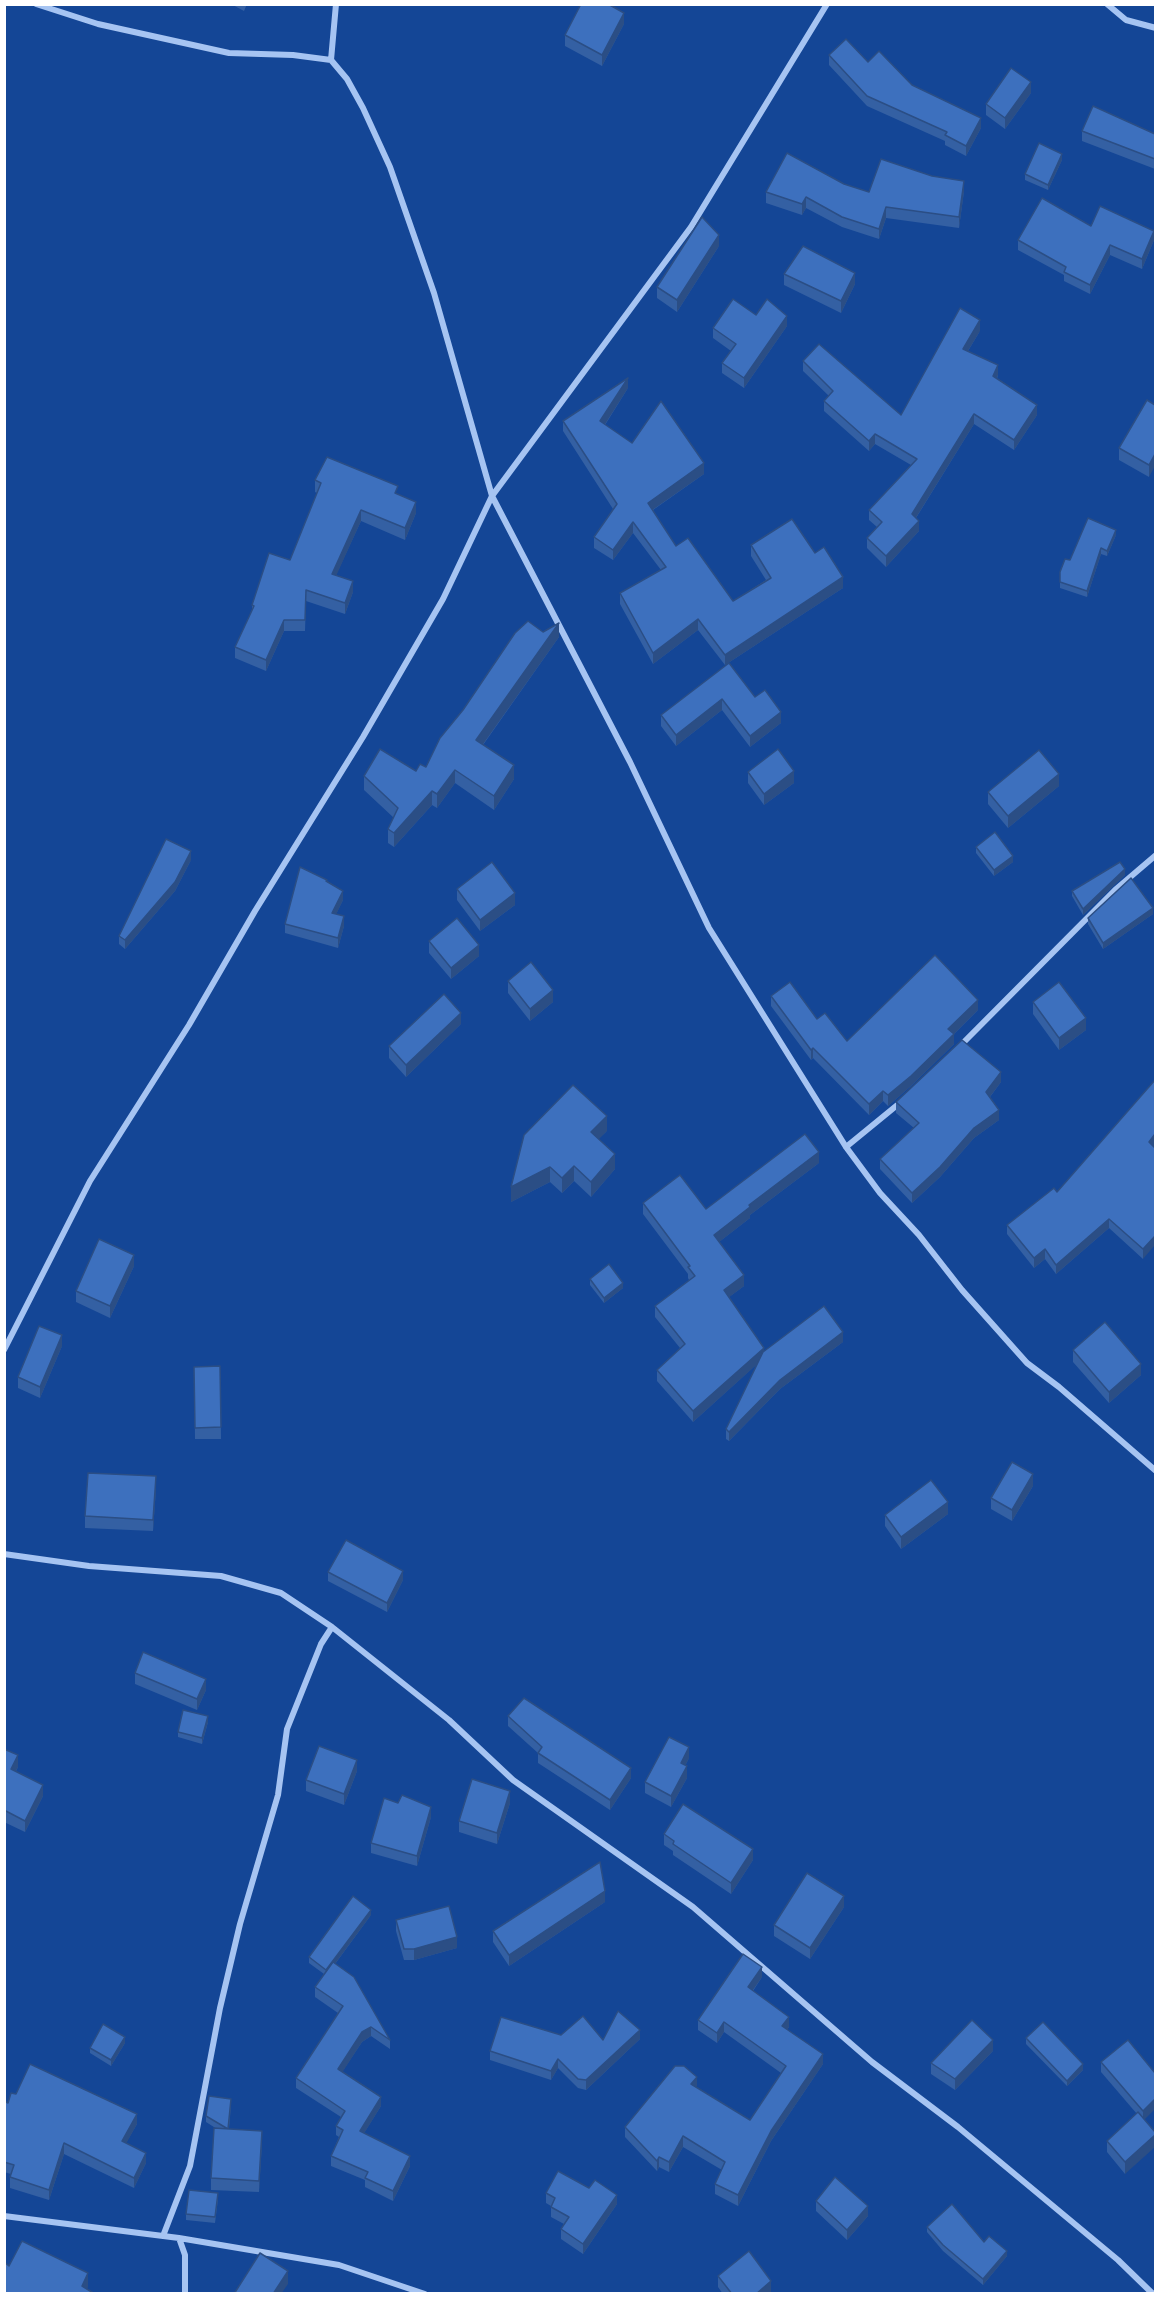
<!DOCTYPE html>
<style>
body{margin:0}
#map{position:relative;width:1160px;height:2298px;overflow:hidden;background:#144696;font-family:"PT Sans",sans-serif}
canvas{display:block}
.frame{position:absolute;inset:0;border:6px solid #fff;pointer-events:none}
</style>
<div id="map">
<canvas width="1160" height="2298"></canvas>
<div class="frame"></div>
</div>
<script>
const ctx = document.querySelector('canvas').getContext('2d');
ctx.lineJoin = 'round';
function stroke(path, color, width, dash) { ctx.strokeStyle = color; ctx.lineWidth = width; ctx.lineCap = dash ? 'butt' : 'round'; ctx.setLineDash(dash || []); ctx.stroke(path); }
function paint(path, color) { ctx.fillStyle = color; ctx.fill(path, 'evenodd'); }
stroke(new Path2D(`
 M36,4l62,20 131,29 64,2 38,5 16,19 16,29 27,59 44,126 58,203 138,266 79,166 137,219 34,46 39,42 43,55 65,73 32,24 97,84
 M1107,4l19,16 30,8
 M331,60l5,-56
 M959,1047l156,-157 41,-35
 M846,1147l55,-45
 M4,1350l86,-169 99,-156 66,-114 108,-174 80,-138 49,-103 199,-269 136,-223
 M4,1554l85,12 132,10 60,17 51,34
 M4,2216l175,22 160,27 86,29
 M163,2236l27,-70 30,-158 20,-84 38,-129 9,-66 34,-85 11,-17 117,93 64,60 180,127 179,155 86,65 160,133 35,34
 M179,2238l6,17v39`), '#a6c4f2', 6);
paint(new Path2D(`
 M231,4h16l-3,7z
 M624,24l-22,42 -37,-20v-11z
 M829,55l39,7 113,66 -15,28 -21,-11v-4l-78,-35 -38,-41z
 M1031,93l-26,36 -19,-14v-11z
 M1082,131l73,3v35l-73,-28z
 M1062,160l-14,30 -23,-10v-6z
 M844,184l25,8 95,-1 -5,37 -73,-10 -7,21 -37,-12 -36,-19 -4,7 -36,-12v-11z
 M1091,226l63,14 -12,29 -32,-14 -20,39 -26,-13v-6l-46,-25v-10z
 M719,246l-42,66 -20,-14v-11z
 M784,274l71,10 -14,29 -57,-28z
 M756,315l31,11 -43,62 -22,-15v-10l9,-12 -18,-13v-10z
 M980,331l-12,20 30,24 -1,4 40,36 -23,35 -40,-26 -58,94 3,13 -33,36 -19,-19v-10l10,-11 -8,-7v-10l42,-45 -36,-21 -6,7 -45,-40v-10l5,-5 -26,-25v-10l98,54z
 M628,388l-23,37 27,18 72,31 -51,36 23,36 57,55 33,-21 -15,-24v-11l64,8 28,35 -118,77 -27,-35 -45,34 -33,-60v-11l41,-23 -28,-37 -20,27 -19,-12v-11l19,-28 -50,-78v-10z
 M1155,405l-6,72 -30,-17v-12z
 M315,480l83,15 18,18 -11,27 -44,-19 -25,54 17,17 -8,22 -39,-13 -1,30h-21l-18,40 -31,-13v-11l17,-37v-5l38,-45 27,-67 -2,-1z
 M1116,535l-9,21 -6,-2 -14,43 -27,-9v-16l10,-12z
 M543,632l16,5 -76,108 31,34 -20,31 -39,-27 -18,25 -5,-3 -38,42 -6,-4v-14l6,-11 -30,-28v-14l52,-5 10,-4z
 M729,663l26,34 26,26 -31,24 -28,-37 -46,36 -15,-20v-11z
 M748,772l46,11 -30,22 -16,-22z
 M1059,786l-51,42 -20,-24v-12z
 M976,847l37,15 -19,14 -18,-23z
 M191,860l-16,31 -50,58 -6,-5v-8z
 M1125,875l-42,40 -11,-19v-5z
 M327,882l16,18 -7,14 8,12 -6,22 -53,-15v-9z
 M457,889l58,16 -35,26 -23,-31z
 M1153,914l-50,35 -15,-25v-6z
 M429,941l50,15 -28,23 -22,-26z
 M508,981l45,21 -23,19 -22,-28z
 M771,996l46,23 30,22 131,-31 -24,24v10l-43,42 -23,20 -5,-5 -14,14 -56,-57 -2,2 -40,-54z
 M1033,1002l53,28 -27,20 -26,-36z
 M461,1024l-55,53 -17,-19v-12z
 M1001,1082l-11,15 9,23 -25,18 -34,39 -28,26 -32,-34v-10l34,-31 -18,-15v-11z
 M607,1131l-9,8 17,30 -24,28 -17,-16 -12,12 -12,-11 -39,20v-15z
 M1154,1146l-11,113 -34,-31 -53,46 -11,-15 -11,9 -27,-34v-9l50,-33z
 M819,1163l-69,52v3l-31,24 25,44 -15,11 35,55 79,-10 -63,47 -51,52 -3,-2v-10l31,-65 -64,58 -36,-41v-11l23,-22 -25,-31v-11l34,-26 -1,-2v-4l-45,-60v-11l63,6z
 M134,1266l-24,52 -34,-16v-11z
 M590,1279l33,9 -19,15 -14,-18z
 M62,1346l-22,52 -22,-10v-11z
 M1073,1350l68,25 -32,28 -36,-41z
 M220,1366l1,73h-26l-1,-72z
 M1033,1486l-21,35 -21,-12v-11z
 M156,1488l-3,43 -68,-3v-12z
 M948,1514l-47,35 -16,-23v-11z
 M328,1572l75,8 -16,32 -59,-31z
 M135,1673l71,17 -9,20 -62,-26z
 M508,1716l123,62 -21,32 -72,-47v-10l-30,-27z
 M208,1722l-6,22 -24,-7v-5z
 M4,1749l14,18 -2,4 27,25 -18,36 -21,-10z
 M689,1758l-4,8 2,12 -16,29 -26,-14v-11z
 M357,1771l-13,34 -38,-14v-11z
 M398,1803l33,14 -14,49 -46,-13v-10z
 M510,1803l-13,41 -38,-12v-11z
 M664,1834l89,26 -22,34 -58,-39v-4l-9,-6z
 M605,1902l-96,64 -16,-24v-11z
 M844,1907l-34,52 -36,-23v-11z
 M371,1915l-36,49 55,76v9l-19,-13 -9,6 -20,30 39,34 -17,27 46,33 -17,35 -28,-14v-7l-34,-14v-10l8,-19 -3,-2v-9l5,-9 -45,-29v-10l42,-65 -23,-16v-10l9,-13 -15,-11v-6z
 M396,1920l61,28 -43,12h-10l-8,-29z
 M762,1977l-9,14 36,36 -2,3 36,34 -52,77 -33,65 -23,-12v-10l7,-14 -39,-23 -14,25 -10,-5 -2,4 -32,-34v-10l71,-40 54,33 31,-47 -57,-41 -7,11 -19,-13v-10z
 M561,2035l42,5 37,-1 -54,51 -8,-2 -20,-20 -7,12 -61,-20v-9z
 M1026,2038l57,32 -16,16 -41,-42z
 M125,2043l-14,23 -21,-13v-5z
 M993,2051l-38,39 -24,-16v-11z
 M1101,2062l54,11 -11,46 -19,55 -18,-22v-11l30,-27 -36,-42z
 M4,2101l4,2 129,21 -11,19 20,20 -12,25 -70,-34 -15,46 -39,-12v-11l1,-3 -7,-2z
 M231,2105l-2,24 33,13 -3,50 -48,-2v-12l6,-49 -11,-7v-6z
 M546,2193l71,11 -34,50 -22,-15v-10l3,-5 -13,-7v-11l-5,-3z
 M218,2199l-3,24 -29,-3v-6z
 M816,2201l52,15 -21,24 -31,-29z
 M927,2227l57,15 23,14 -24,29 -40,-34 -16,-19z
 M718,2276l53,16 -1,2h-47l-5,-7z`), '#3460a3');
paint(new Path2D(`
 M624,13v11l-22,42v-11z
 M1031,82v11l-26,36v-11z
 M981,118v10l-15,28v-10z
 M1062,154v6l-14,30v-5z
 M964,181v10l-5,37v-11z
 M806,197v11l-4,7v-11z
 M886,207v11l-7,21v-10z
 M1154,231v9l-12,29v-10z
 M719,235v11l-42,66v-12z
 M1110,245v10l-20,39v-9z
 M855,273v11l-14,29v-12z
 M787,316v10l-43,62v-10z
 M980,320v11l-17,28v-10z
 M998,365v10l-5,11v-10z
 M628,378v10l-28,44v-11z
 M1037,405v10l-23,35v-10z
 M974,414v10l-62,100v-10z
 M875,434v10l-6,7v-10z
 M1155,454v12l-6,11v-12z
 M704,463v11l-56,39v-10z
 M416,502v11l-11,27v-12z
 M361,510v11l-29,64v-11z
 M919,521v10l-33,36v-11z
 M633,522v11l-20,27v-10z
 M1116,530v5l-9,21v-5z
 M1101,548v6l-14,43v-6z
 M843,577v11l-118,77v-10z
 M353,581v11l-8,22v-11z
 M698,619v11l-45,34v-11z
 M284,620v11l-18,40v-11z
 M559,623v14l-83,117v-14z
 M722,699v11l-46,36v-11z
 M781,712v11l-31,24v-11z
 M514,765v14l-20,31v-14z
 M455,770v13l-18,25v-14z
 M794,771v12l-30,22v-11z
 M1059,774v12l-51,42v-12z
 M432,791v14l-38,42v-14z
 M191,851v9l-16,31 -50,58v-9z
 M1013,856v6l-19,14v-6z
 M1125,869v6l-42,40v-6z
 M343,891v9l-11,23v-10z
 M515,893v12l-35,26v-11z
 M1153,908v6l-50,35v-6z
 M344,916v10l-6,22v-10z
 M479,945v11l-28,23v-11z
 M553,990v12l-23,19v-12z
 M978,1000v10l-24,24v10l-43,42 -23,20v-11l60,-66z
 M461,1013v11l-55,53v-12z
 M1086,1018v12l-27,20v-12z
 M813,1048v10l-2,2v-10z
 M1001,1072v10l-15,20v-10z
 M883,1091v10l-14,14v-11z
 M999,1110v10l-25,18 -34,39 -28,26v-10l62,-65z
 M607,1116v15l-16,16v-15z
 M1155,1134v10l-6,7v-9z
 M819,1152v11l-69,52v3l-36,28v-11l35,-30z
 M615,1154v15l-24,28v-15z
 M574,1166v15l-12,12v-15z
 M550,1167v15l-39,20v-15z
 M1109,1219v9l-53,46v-9z
 M1155,1236v9l-12,14v-10z
 M1045,1249v10l-11,9v-10z
 M134,1255v11l-24,52v-12z
 M744,1275v11l-20,15v-11z
 M623,1283v5l-19,15v-5z
 M843,1332v10l-63,47 -51,52v-9l51,-52z
 M62,1335v11l-22,52v-11z
 M764,1348v10l-71,64v-11z
 M1141,1364v11l-32,28v-11z
 M1033,1474v12l-21,35v-11z
 M156,1476v12l-3,43v-11z
 M948,1502v12l-47,35v-12z
 M403,1571v9l-16,32v-9z
 M206,1679v11l-9,20v-11z
 M208,1716v6l-6,22v-6z
 M689,1747v11l-8,16v-11z
 M18,1755v12l-7,13v-11z
 M357,1760v11l-13,34v-11z
 M687,1766v12l-16,29v-11z
 M631,1768v10l-21,32v-10z
 M43,1785v11l-18,36v-11z
 M510,1791v12l-13,41v-11z
 M431,1807v10l-14,49v-10z
 M753,1849v11l-22,34v-11z
 M605,1891v11l-96,64v-11z
 M844,1896v11l-34,52v-11z
 M371,1910v5l-45,61v-6z
 M457,1937v11l-43,12v-11z
 M762,1967v10l-14,20v-10z
 M789,2017v10l-7,10v-11z
 M724,2022v10l-7,11v-10z
 M371,2027v9l-9,6 -24,37v-10l24,-37z
 M640,2030v9l-54,51v-10z
 M125,2037v6l-14,23v-6z
 M993,2040v11l-38,39v-11z
 M823,2054v10l-52,77 -33,65v-11l33,-64z
 M558,2059v9l-7,12v-9z
 M1083,2064v6l-16,16v-5z
 M697,2077v10l-6,-3z
 M381,2097v9l-21,34v-9z
 M1155,2099v10l-12,12v-10z
 M137,2114v10l-15,27v-10z
 M262,2131v11l-3,50v-11z
 M1155,2135v12l-30,27v-12z
 M683,2136v11l-14,25v-10z
 M64,2143v11l-15,46v-10z
 M146,2153v10l-12,25v-10z
 M410,2156v10l-17,35v-10z
 M659,2157v10l-2,4v-10z
 M617,2195v9l-34,50v-10z
 M868,2206v10l-21,24v-10z
 M1007,2251v5l-24,29v-6z
 M288,2271v13l-7,10h-8z
 M88,2273v14l-3,7 -3,-8z
 M771,2281v11l-1,2h-14z`), '#2b4e85');
const building = new Path2D(`
 M581,4h27l16,9 -22,42 -37,-20z
 M846,39l22,23 11,-11 33,34 69,33 -15,28 -21,-11 2,-3 -80,-36 -38,-41z
 M1011,68l20,14 -26,36 -19,-14z
 M1093,106l62,28v25l-73,-28z
 M1039,143l23,11 -14,31 -23,-11z
 M787,153l57,31 25,8 12,-33 51,17 32,5 -5,36 -73,-10 -7,22 -37,-12 -36,-20 -4,7 -36,-12z
 M1042,198l49,28 9,-20 54,25 -12,28 -32,-14 -20,40 -26,-13 2,-5 -48,-27z
 M702,217l17,18 -42,65 -20,-13z
 M803,246l52,27 -14,28 -57,-27z
 M733,299l23,16 11,-16 20,17 -43,62 -22,-15 14,-19 -23,-16z
 M960,308l20,12 -17,29 35,16 -5,11 44,29 -23,35 -40,-26 -62,100 7,7 -33,35 -19,-18 15,-16 -13,-12 48,-51 -42,-25 -6,7 -45,-40 9,-10 -30,-30 16,-17 82,71z
 M628,378l-28,43 32,22 29,-42 43,62 -56,40 28,43 12,-8 45,63 38,-23 -20,-33 41,-26 23,34 9,-6 19,30 -118,78 -27,-36 -45,34 -33,-60 46,-26 -33,-45 -20,28 -19,-13 23,-33 -54,-83z
 M1147,400l8,5v49l-6,11 -30,-17z
 M327,457l71,29 -3,7 21,9 -11,26 -44,-18 -29,64 21,7 -8,22 -39,-13 -1,30h-21l-18,40 -31,-13 19,-41 -2,-1 17,-52 21,7 31,-77 -6,-3z
 M1088,518l28,12 -9,21 -6,-3 -14,43 -27,-9v-10l5,-13 5,1z
 M528,621l15,11 16,-9 -83,117 38,25 -20,31 -39,-26 -18,24 -5,-3 -38,42 -6,-4 10,-21 -34,-32 16,-27 36,22 4,-7 6,3 14,-29 23,-28 52,-77z
 M729,663l26,34 10,-7 16,22 -31,24 -28,-37 -46,36 -15,-20z
 M778,749l16,22 -30,23 -16,-22z
 M1039,750l20,24 -51,42 -20,-24z
 M995,832l18,24 -19,14 -18,-23z
 M166,839l25,12 -16,31 -50,58 -6,-4z
 M492,862l23,31 -35,27 -23,-31z
 M1120,862l5,7 -42,40 -11,-18z
 M300,867l27,13 -1,1 17,10 -11,22 12,3 -6,22 -53,-14z
 M1131,878l22,30 -50,35 -15,-25z
 M457,918l22,27 -28,23 -22,-27z
 M935,955l43,45 -30,29 6,5 -43,42 -23,19 -5,-4 -14,13 -56,-56 -2,2 -40,-54 19,-14 27,37 8,-6 22,28z
 M531,962l22,28 -23,19 -22,-28z
 M1059,982l27,36 -27,20 -26,-36z
 M444,994l17,19 -55,52 -17,-19z
 M962,1040l39,32 -15,20 13,18 -25,18 -34,39 -28,26 -32,-34 39,-36 -23,-21z
 M1155,1080v54l-6,8 6,6v88l-12,13 -34,-30 -53,46 -11,-16 -11,9 -27,-33 47,-37 3,4z
 M573,1085l34,31 -16,16 24,22 -24,28 -17,-16 -12,12 -12,-11 -39,20 13,-52z
 M805,1134l14,18 -70,53 1,2 -36,28 30,40 -20,15 40,58 -71,63 -36,-41 28,-26 -30,-38 40,-30 -7,-9 2,-1 -47,-63 37,-28 26,34z
 M99,1239l35,16 -24,51 -34,-15z
 M609,1264l14,19 -19,15 -14,-19z
 M824,1306l19,26 -63,48 -51,52 -3,-3 37,-77z
 M1105,1322l36,42 -32,28 -36,-42z
 M39,1326l23,9 -22,52 -22,-10z
 M220,1366l1,61 -26,1 -1,-61z
 M1012,1462l21,12 -21,36 -21,-12z
 M88,1473l68,3 -3,44 -68,-4z
 M931,1480l17,22 -47,35 -16,-22z
 M346,1540l57,31 -16,32 -59,-31z
 M143,1652l63,27 -9,20 -62,-26z
 M524,1698l107,70 -21,32 -72,-47 4,-6 -34,-31z
 M183,1710l25,6 -6,22 -24,-6z
 M669,1737l20,10 -8,16 6,3 -16,30 -26,-14z
 M319,1746l38,14 -13,34 -38,-14z
 M4,1749l14,6 -7,14 32,16 -18,36 -21,-11z
 M472,1779l38,12 -13,42 -38,-12z
 M402,1795l29,12 -14,49 -46,-13 13,-45 14,5z
 M683,1804l70,45 -22,34 -58,-39 1,-3 -10,-7z
 M600,1862l5,29 -96,64 -16,-24z
 M807,1873l37,23 -34,52 -36,-23z
 M353,1896l18,14 -45,60 -17,-13z
 M449,1906l8,31 -43,12h-10l-8,-29z
 M743,1954l19,13 -14,20 41,30 -7,9 41,28 -52,77 -33,64 -23,-11 10,-22 -42,-26 -14,26 -10,-5 -2,4 -32,-34 50,-61h9l13,11 -6,7 59,36 36,-54 -62,-44 -7,11 -19,-13z
 M333,1962l21,15 36,63 -19,-13 -9,5 -24,37 43,28 -21,34 50,25 -17,35 -28,-13 3,-6 -37,-16 12,-26 -7,-4 9,-15 -49,-33 47,-72 -28,-19z
 M618,2011l22,19 -54,50 -8,-1 -20,-20 -7,12 -61,-20 11,-34 60,18 22,-19 20,24z
 M972,2020l21,20 -38,39 -24,-16z
 M1043,2022l40,42 -16,17 -41,-43z
 M103,2024l22,13 -14,23 -21,-12z
 M1128,2040l27,33v26l-12,12 -42,-49z
 M30,2064l107,50 -15,27 24,12 -12,25 -70,-35 -15,47 -39,-13 4,-12 -10,-3v-61l4,2 3,-10 5,1z
 M209,2096l22,3 -3,30 -22,-13z
 M1138,2112l17,20v3l-30,27 -18,-21z
 M214,2128l48,3 -3,50 -48,-3z
 M558,2171l31,17 6,-8 22,15 -34,49 -22,-15 8,-12 -18,-10 4,-9 -9,-5z
 M835,2177l33,29 -21,24 -31,-29z
 M189,2190l29,3 -3,24 -29,-3z
 M952,2204l32,38 5,-6 18,15 -24,28 -40,-34 -16,-18z
 M22,2241l66,32 -6,13 13,8h-91v-32l5,4z
 M749,2251l22,30 -15,13h-24l-14,-18z
 M260,2253l28,18 -15,23h-39z`);
paint(building, '#3d70be');
stroke(building, '#2b4e85', 1.5);
</script>
